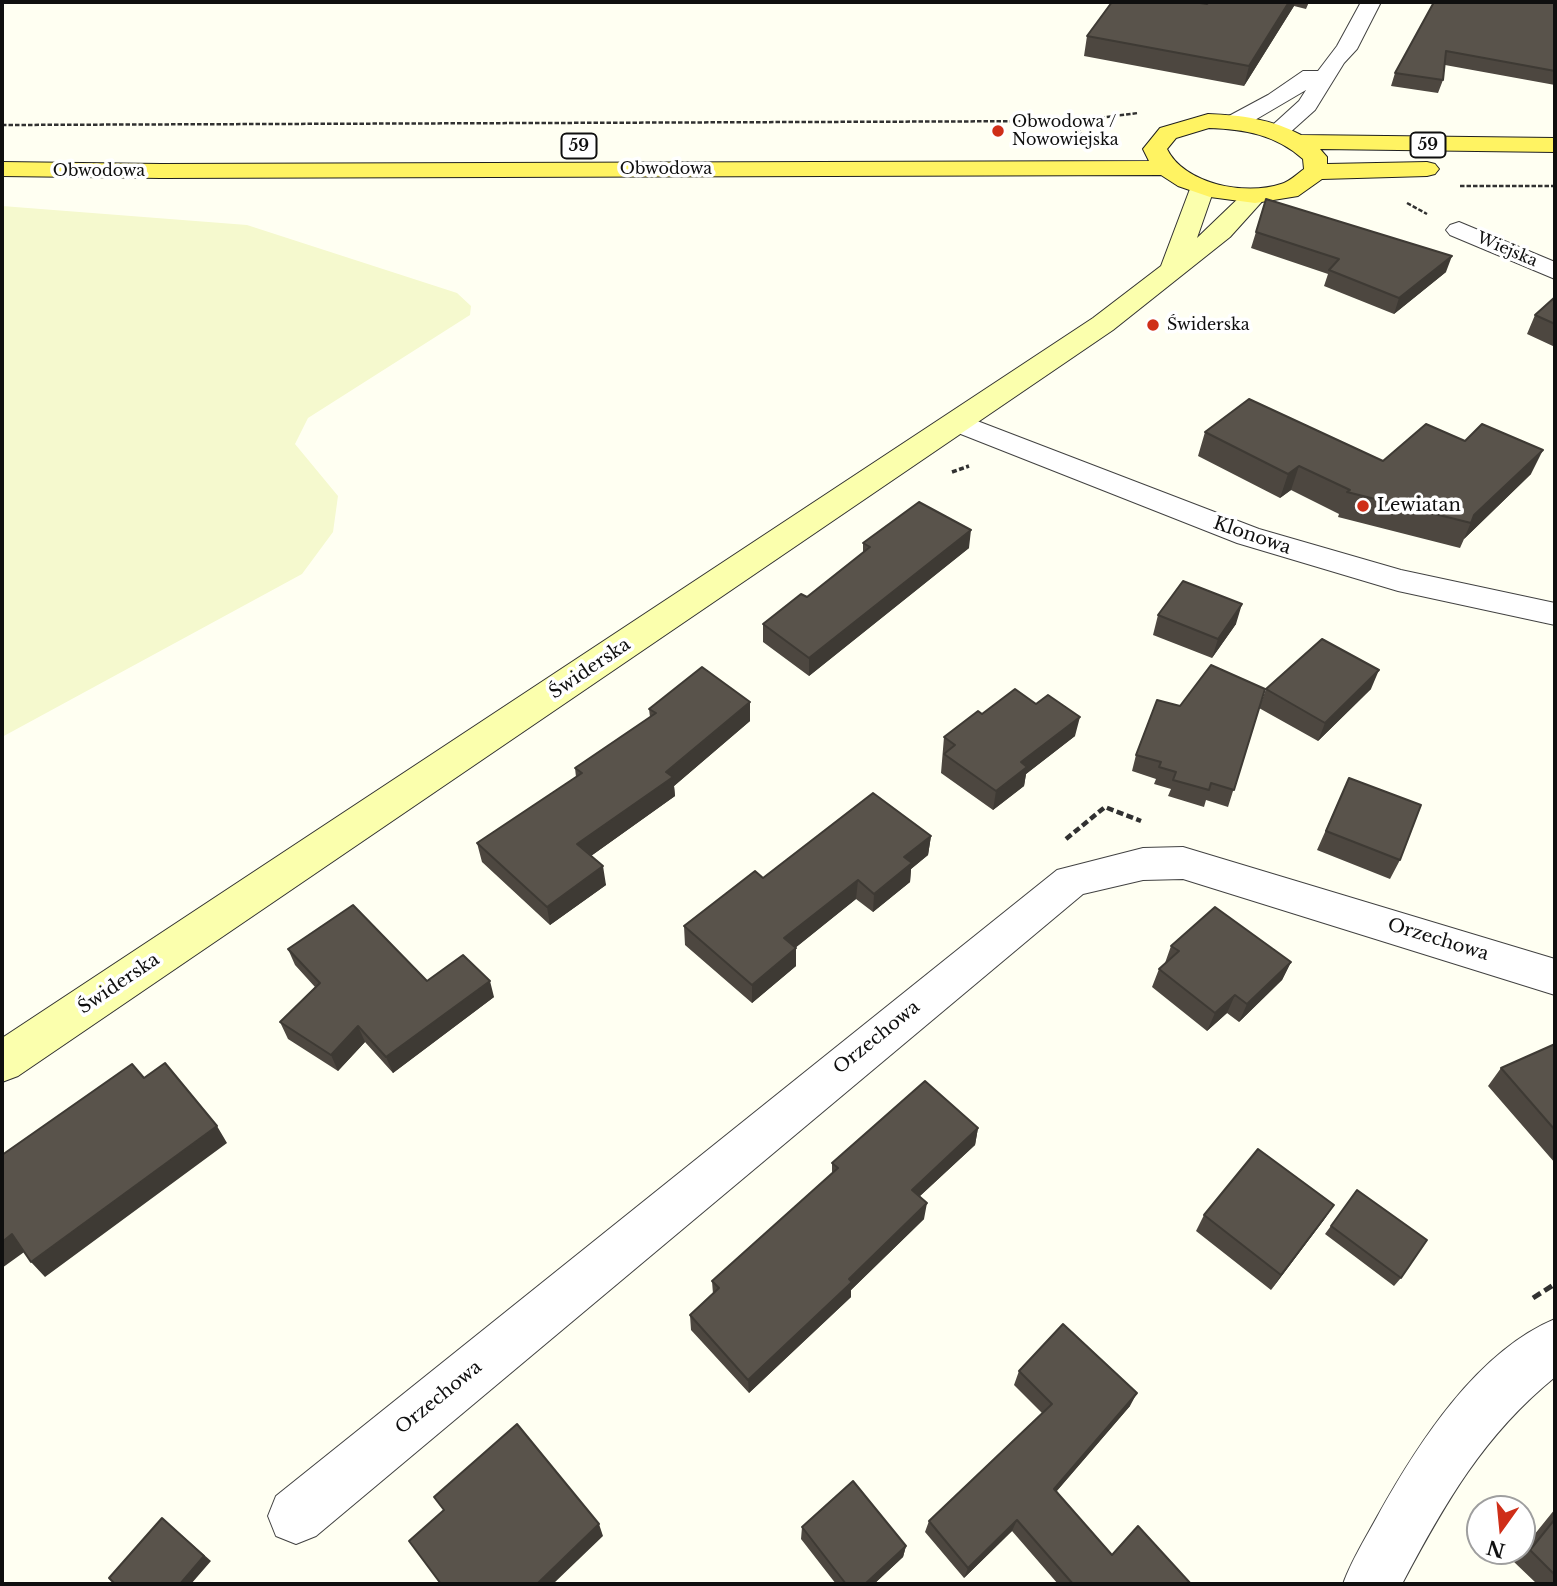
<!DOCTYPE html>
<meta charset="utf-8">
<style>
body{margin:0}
#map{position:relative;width:1557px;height:1586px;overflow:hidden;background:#fffff2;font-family:"Libre Baskerville",serif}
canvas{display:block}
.frame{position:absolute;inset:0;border:4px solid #0f0f0f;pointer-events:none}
.north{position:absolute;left:1466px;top:1495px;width:70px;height:70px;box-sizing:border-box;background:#fff;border:2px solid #9f9f9f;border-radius:50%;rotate:195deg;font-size:19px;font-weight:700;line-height:28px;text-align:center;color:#0f0f0f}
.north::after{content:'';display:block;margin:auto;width:24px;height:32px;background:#cf2e18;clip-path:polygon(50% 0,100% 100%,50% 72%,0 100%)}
</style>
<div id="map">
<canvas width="1557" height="1586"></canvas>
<div class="frame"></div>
<div class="north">N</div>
</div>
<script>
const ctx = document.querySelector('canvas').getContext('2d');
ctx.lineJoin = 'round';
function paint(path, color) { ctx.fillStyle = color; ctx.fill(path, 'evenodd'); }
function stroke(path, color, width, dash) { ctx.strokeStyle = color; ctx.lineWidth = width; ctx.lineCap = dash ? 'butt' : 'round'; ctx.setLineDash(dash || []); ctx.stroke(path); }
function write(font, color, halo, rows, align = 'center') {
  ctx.font = font + ' "Libre Baskerville",serif'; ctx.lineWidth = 7; ctx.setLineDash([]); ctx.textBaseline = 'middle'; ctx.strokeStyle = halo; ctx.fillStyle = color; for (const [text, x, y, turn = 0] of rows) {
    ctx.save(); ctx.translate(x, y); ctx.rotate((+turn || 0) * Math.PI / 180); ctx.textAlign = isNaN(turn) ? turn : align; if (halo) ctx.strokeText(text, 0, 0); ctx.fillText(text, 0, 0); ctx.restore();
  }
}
paint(new Path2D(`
 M2,206l245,19 210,68 14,13 -1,9 -162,103 -13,26 43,52 -5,36 -31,42 -300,163z`), '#f5f9ce');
const street = new Path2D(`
 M1361,2h20l-24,47 -13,14 -29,47 -29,26h-16l-4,-5 33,-30 7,-11 -63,37h-16l-3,-5 3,-5 41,-22 35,-24h15l19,-25z
 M1459,222l96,40v17l-105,-44 -4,-5 4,-5z
 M959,414l300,115 142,41 154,33v22l-157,-34 -161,-48 -289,-114 -4,-6 4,-6z
 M1183,847l372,112v36l-372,-116 -40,1 -60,14 -767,642 -20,8 -20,-8 -8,-20 8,-20 781,-626 86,-22z
 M1555,1319v58c-72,59 -110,126 -153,207h-59c8,-23 22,-45 34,-67 40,-72 99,-165 178,-198z`);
const secondary = new Path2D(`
 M1202,182l9,2 3,5 -17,49 49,-47 9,-2 9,2 3,5 -37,41 -117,93 -1095,746 -16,6v-44l1091,-720 68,-52 29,-77 3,-5z`);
const primary = new Path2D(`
 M1208,114c32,1 64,5 93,21l254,3v14l-235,-3 7,8v7l100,-2 8,2 4,5 -4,5 -8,2 -105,3 -24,17 -43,7 -45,-6 -32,-11 -17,-11 -1000,3 -159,-2v-14l159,2 988,-3 -6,-12 17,-21zM1209,128c36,1 67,7 94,31l1,10c-7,5 -15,13 -23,15 -36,12 -97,0 -114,-35l9,-11z`);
stroke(street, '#424242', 2);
stroke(secondary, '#313131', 2);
stroke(primary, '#202020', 2);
stroke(new Path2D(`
 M1075,121l7,16
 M2,125l1073,-4 63,-8
 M1460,186h95
 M1407,203l20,11`), '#313131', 2.5, [4.5, 2]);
stroke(new Path2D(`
 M952,472l17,-6`), '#313131', 3.5, [5, 2.5]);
stroke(new Path2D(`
 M1066,839l39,-32 36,14`), '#313131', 4.5, [7, 3.5]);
stroke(new Path2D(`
 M1533,1298l22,-14`), '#313131', 5, [9, 4.5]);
paint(street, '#fff');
paint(secondary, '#fbffad');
paint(primary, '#fff362');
paint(new Path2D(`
 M1209,2h100l-3,7 -12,-3 -50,80 -160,-30 3,-20 120,-32z
 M1555,2v83l-110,-20 -2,15 -5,13 -47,-7 4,-13z
 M1256,232l190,40 -52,42 -70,-28 4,-12 -77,-26z
 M1555,297v50l-28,-13 8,-19z
 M1205,432l178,29 148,13 -67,65 -4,9 -122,-31 1,-3 -48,-24 -11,8 -82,-42z
 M863,543l106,5 -160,128 -46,-34v-18l44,-27 56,-44z
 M1158,615l78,9 -24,34 -59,-23z
 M1266,689h105l-53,52 -59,-33 -31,99 -22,-7 -2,7 -36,-11 3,-7 -17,-5 2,-5 -24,-8 4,-16 44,-49 82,-6z
 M750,702v19l-76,65 1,10 -84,60 15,29 -56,40 -68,-63 -5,-19 99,-66 -1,-9 75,-51 -1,-8z
 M982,714l93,22 -49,38 -2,12 -31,24 -52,-37 3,-36z
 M1349,778l51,82 -10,19 -73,-29z
 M931,836l-3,19 -17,14 -1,13 -37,30 -17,-13 -60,48v19l-44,37 -67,-58 -1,-19 79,-48z
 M1171,946l120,16 -9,18 -43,42 -12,-9 -20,18 -55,-44 7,-18 6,-6z
 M288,949l139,32 67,16 -101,76 -28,-31 -27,29 -50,-32 -8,-17 35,-35 -20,-22z
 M1555,1044v119l-67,-77 13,-18z
 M978,1128l-3,17 -56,52 5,22 -73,71v7l-102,96 -58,-63 -1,-15 23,-21 -1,-13 120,-107v-11z
 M1357,1190l44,88 -7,8 -69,-52z
 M1334,1205l-11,16 -52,69 -75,-59 8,-16z
 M1019,1371l111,35 -74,86 56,63 79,29h-133l-46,-53 -48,47 -39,-46 4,-11 113,-108 -28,-28z
 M1555,1509v75h-18l-24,-23z
 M802,1527l104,19 -3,11 -29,27h-38l-35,-45z`), '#4d4740');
paint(new Path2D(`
 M1289,2h6l-1,4 -50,80 5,-20z
 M1452,256l-6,16 -52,42 5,-16z
 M1543,450l-12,24 -67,65 10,-24z
 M1299,466l-8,24 -11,8 8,-24z
 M971,530l-2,18 -160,128v-18z
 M1242,604l-6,20 -24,34 6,-19z
 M1379,670l-8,19 -53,52 7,-18z
 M750,702v19l-76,65 1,10 -94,67 -4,-19z
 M1080,717l-5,19 -49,38 -2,12 -31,24 3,-19 25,-29z
 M931,836l-3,19 -17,14 -1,13 -37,30 1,-18 30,-37z
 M603,866l3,19 -56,40 -3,-18z
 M858,880l-2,19 -72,58v-19z
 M796,948v18l-44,37v-18z
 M1291,962l-9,18 -43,42 8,-18z
 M490,981l4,16 -101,76 -7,-16z
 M1235,995l-8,18 -20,18 8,-18z
 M358,1026l7,16 -27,29 -7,-16z
 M217,1126l10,17 -182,134 -14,-15z
 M978,1128l-3,17 -66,61 3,-16z
 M927,1203l-3,16 -73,71v7l-102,96 -1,-13 101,-101z
 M1334,1205l-11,16 -52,69 10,-15z
 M12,1234l15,16 -25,18v-26z
 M1137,1393l-7,13 -82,95 6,-12z
 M162,1518l49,43 -20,23h-11z
 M1017,1520l-5,11 -48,47 4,-10z
 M599,1524l4,12 -50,48h-16z
 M906,1546l-3,11 -29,27h-9z`), '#3e3a34');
const building = new Path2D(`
 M1112,2h81l14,2 2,-2h80l-40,64 -162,-30z
 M1434,2h121v69l-109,-20 -3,29 -48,-7z
 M1266,199l186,57 -53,42 -70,-28 10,-11 -83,-27z
 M1555,297v27l-20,-9z
 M1249,399l134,62 43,-37 39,17 17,-17 61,26 -69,65 -3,8 -124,-31 3,-2 -51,-24 -11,8 -83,-42z
 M919,502l52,28 -162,128 -46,-34 38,-30 6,3 63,-50 -7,-4z
 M1183,581l59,23 -24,35 -60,-24z
 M1322,639l57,31 -54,53 -59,-34z
 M1211,665l54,24 -31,101 -23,-7 -2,7 -36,-10 3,-8 -17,-5 2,-5 -25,-7 21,-55 23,6z
 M702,667l48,35 -84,70 7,5 -96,67 26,22 -56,41 -70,-64 105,-70 -7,-5 81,-55 -7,-4z
 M1015,689l21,15 12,-9 32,22 -59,45 6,5 -31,24 -52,-37 11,-9 -11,-8 34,-26 4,3z
 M1349,778l72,27 -21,55 -74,-29z
 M873,793l58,43 -27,21 8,6 -38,31 -16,-14 -74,58 12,10 -44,37 -68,-59 71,-55 8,7z
 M353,905l74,76 36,-26 27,26 -104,76 -28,-31 -27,29 -51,-33 40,-39 -32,-34z
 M1215,907l76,55 -44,42 -12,-9 -20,18 -56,-44 20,-18 -8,-5z
 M1555,1044v86l-54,-62z
 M165,1063l52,63 -186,136 -19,-28 -10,8v-87l130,-91 12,14z
 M925,1081l53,47 -66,62 15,13 -78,76 3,3 -104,98 -58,-65 29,-27 -7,-7 126,-113 -6,-5z
 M1258,1149l76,56 -53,70 -77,-60z
 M1357,1190l70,50 -26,38 -70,-52z
 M1063,1324l74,69 -83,96 58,66 26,-29 53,58h-118l-56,-64 -49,48 -39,-47 123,-117 -33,-33z
 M517,1424l82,100 -62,60h-96l-32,-43 35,-31 -10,-13z
 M853,1481l53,65 -41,38h-19l-44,-57z
 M162,1518l42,38 -24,28h-65l-6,-6z
 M1555,1519v56l-25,-25z`);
paint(building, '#59534b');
stroke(building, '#3e3a34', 2);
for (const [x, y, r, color] of [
 [998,131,7,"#cf2e18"],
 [1153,325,7,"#cf2e18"],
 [1363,506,7,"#cf2e18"]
]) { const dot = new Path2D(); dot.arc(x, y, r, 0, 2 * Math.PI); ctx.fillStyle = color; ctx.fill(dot); stroke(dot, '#fff', 2.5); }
write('16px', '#0f0f0f', '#fff', [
 ["Obwodowa /",1012,122],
 ["Nowowiejska",1012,140],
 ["Świderska",1167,325]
], 'left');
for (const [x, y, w] of [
 [1428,145,35],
 [579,146,35]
]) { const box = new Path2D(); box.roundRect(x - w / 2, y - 12.5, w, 25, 5); ctx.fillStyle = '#fff'; ctx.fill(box); stroke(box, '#0f0f0f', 2); }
write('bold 16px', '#0f0f0f', null, [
 ["59",1428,145],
 ["59",579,146]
]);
write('16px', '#0f0f0f', '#fff', [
 ["Obwodowa",666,169],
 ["Obwodowa",99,171],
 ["Wiejska",1507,250,23]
]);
write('18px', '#0f0f0f', '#fff', [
 ["Lewiatan",1377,506]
], 'left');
write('18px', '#0f0f0f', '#fff', [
 ["Klonowa",1252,536,19],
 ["Świderska",590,669,-34],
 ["Orzechowa",1438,940,17],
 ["Świderska",119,984,-34],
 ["Orzechowa",877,1038,-39],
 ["Orzechowa",439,1398,-39]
]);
</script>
